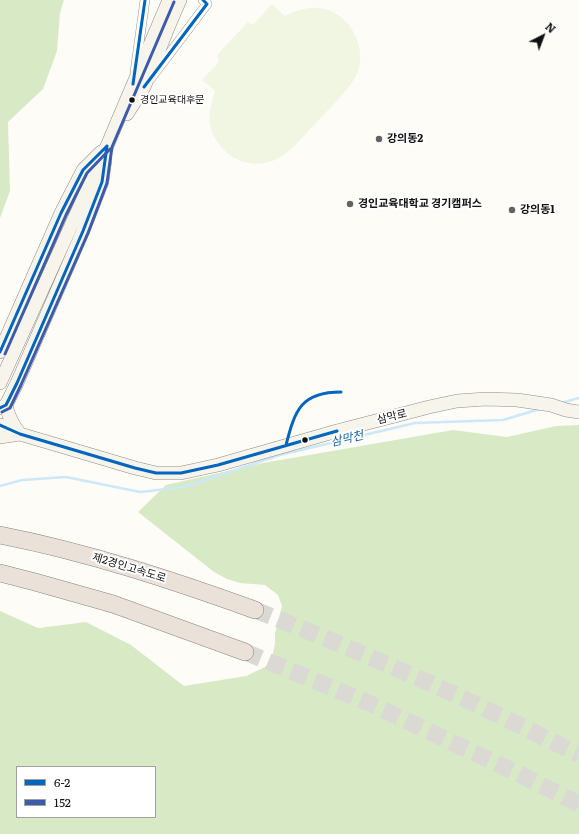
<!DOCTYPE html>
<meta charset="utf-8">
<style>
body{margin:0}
#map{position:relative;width:579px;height:834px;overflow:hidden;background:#fdfcf7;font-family:Literata,serif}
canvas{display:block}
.legend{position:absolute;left:16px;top:766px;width:140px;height:52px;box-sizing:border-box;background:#fff;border:1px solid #a0a0a0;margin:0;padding:5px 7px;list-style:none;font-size:12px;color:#111}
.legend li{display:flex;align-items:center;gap:8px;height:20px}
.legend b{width:20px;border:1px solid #a0a0a0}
.north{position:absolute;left:523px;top:16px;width:40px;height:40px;-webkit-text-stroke:3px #fff;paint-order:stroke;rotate:42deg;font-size:11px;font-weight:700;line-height:16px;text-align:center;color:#111}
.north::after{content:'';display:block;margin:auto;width:14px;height:18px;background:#111;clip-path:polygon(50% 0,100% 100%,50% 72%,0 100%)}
</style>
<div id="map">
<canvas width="579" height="834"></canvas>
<ul class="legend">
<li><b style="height:5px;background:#0065bd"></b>6-2</li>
<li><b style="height:5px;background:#3d5bab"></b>152</li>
</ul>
<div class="north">N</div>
</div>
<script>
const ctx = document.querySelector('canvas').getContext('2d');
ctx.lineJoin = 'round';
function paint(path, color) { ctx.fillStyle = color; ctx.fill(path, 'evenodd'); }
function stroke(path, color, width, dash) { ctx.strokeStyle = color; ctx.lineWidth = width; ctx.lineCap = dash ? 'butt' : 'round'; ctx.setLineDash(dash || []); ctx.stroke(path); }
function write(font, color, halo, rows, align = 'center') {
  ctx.font = font + ' Literata,"Noto Sans KR",serif'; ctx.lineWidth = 4; ctx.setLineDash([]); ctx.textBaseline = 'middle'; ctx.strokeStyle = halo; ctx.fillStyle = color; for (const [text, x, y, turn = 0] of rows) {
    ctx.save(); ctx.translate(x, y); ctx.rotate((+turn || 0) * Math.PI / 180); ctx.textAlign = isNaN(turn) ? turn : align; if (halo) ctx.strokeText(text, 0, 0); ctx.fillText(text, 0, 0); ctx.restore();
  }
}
paint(new Path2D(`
 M0,0h64l-4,13 -3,38 -14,38 -35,33 2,69 -10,27z
 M579,425v409h-579v-223l38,17 48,-6 45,23 53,41 62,-10 19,-9 6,-7 2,-7 2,-9v-10l7,-28 -4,-11 -13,-10 -25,-2 -13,-4 -13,-7 -76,-60 28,-27 97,-22 190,-33 54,7 49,-11zM17,767h138v50h-138z`), '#d8eac5');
paint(new Path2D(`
 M272,4l13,12c20,-10 41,-13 59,4 7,6 11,14 14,23 8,26 -6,41 -22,59 -7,7 -14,14 -21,22 -13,13 -25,31 -43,37 -27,10 -57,-9 -62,-37 -2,-11 2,-22 5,-33l-13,-11 17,-18 -2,-7 31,-33 5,3z`), '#f0f6e1');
stroke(new Path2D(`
 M561,403l18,-5
 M0,486l22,-6 44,-3 74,15 44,-5 96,-32 135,-32 88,-3 37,-11`), '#cde8f7', 2.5);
stroke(new Path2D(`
 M255,610c110,43 219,91 324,145
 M245,652l124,51 152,72 58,29`), '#dad9d4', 17, [17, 8]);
const street = new Path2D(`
 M135,72l10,-72
 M151,78l56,-74 -4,-4`);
const secondary = new Path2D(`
 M127,114l17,-27 26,-64 10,-23
 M0,352l61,-139 22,-43 18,-18
 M0,383l107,-237 62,-146
 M0,408l6,-3 11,-22 66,-152 19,-49 3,-22
 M0,425l20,9 115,34 21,5h25l37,-8 119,-34 92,-24 28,-6 29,-2 31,1 34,5 15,5 13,2
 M0,437l20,-3c-7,-9 -12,-18 -14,-29`);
const highway = new Path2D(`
 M0,535c87,17 172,45 255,75
 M0,573l35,9 78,22 132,48`);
stroke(street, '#979795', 10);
stroke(secondary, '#8e8d8b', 14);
stroke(highway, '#858482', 18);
stroke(street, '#fffffe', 9);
stroke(secondary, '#f6f4eb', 13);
stroke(highway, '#eae1d8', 17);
stroke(new Path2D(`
 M133,84l12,-84
 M144,87l63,-83 -4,-4
 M0,352l61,-139 22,-43 24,-24
 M0,408l6,-3 11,-22 66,-152 19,-49 5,-36
 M0,425l20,9 115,34 21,5h25l37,-8 119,-34
 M286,445c9,-35 15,-53 55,-53`), '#0065bd', 3);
stroke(new Path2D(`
 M5,354l61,-139 21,-42 23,-24
 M2,412l8,-4 11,-23 67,-152 19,-50 5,-36 62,-145`), '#3d5bab', 3);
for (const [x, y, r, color] of [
 [132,100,3.5,"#111"],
 [379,139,4,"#646362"],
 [350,204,4,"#646362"],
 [512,210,4,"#646362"],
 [305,440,3.5,"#111"]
]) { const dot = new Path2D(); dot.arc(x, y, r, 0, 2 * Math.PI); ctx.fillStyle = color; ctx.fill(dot); stroke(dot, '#fff', 1.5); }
write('10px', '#111', '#fff', [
 ["경인교육대후문",140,100]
], 'left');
write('bold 11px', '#111', '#fff', [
 ["강의동2",387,139],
 ["경인교육대학교 경기캠퍼스",358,204],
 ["강의동1",520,210]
], 'left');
write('11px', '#111', '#fff', [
 ["삼막로",392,417,-14],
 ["제2경인고속도로",129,568,17]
]);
write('italic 12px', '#1768a6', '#fff', [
 ["삼막천",347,439,-13]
]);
</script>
